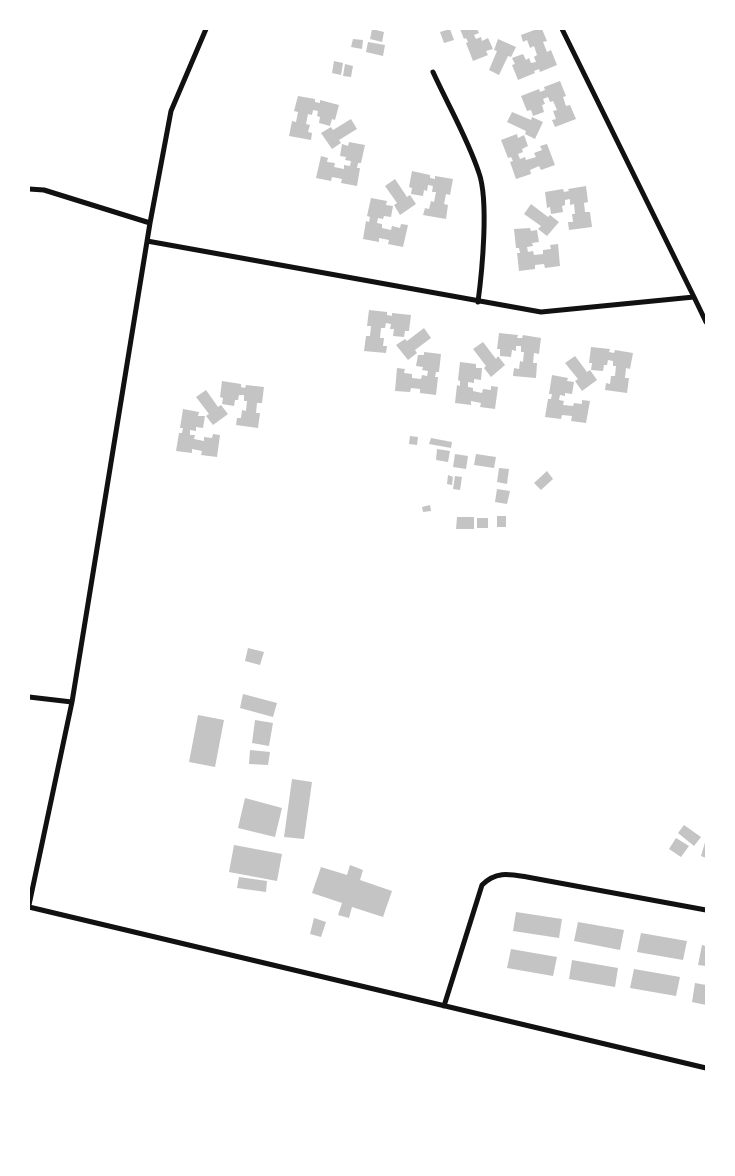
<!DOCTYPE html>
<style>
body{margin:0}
#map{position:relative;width:735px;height:1176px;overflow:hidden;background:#fff;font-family:"Times New Roman",serif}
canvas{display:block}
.frame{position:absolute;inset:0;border:30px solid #fff;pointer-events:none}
</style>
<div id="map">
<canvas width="735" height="1176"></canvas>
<div class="frame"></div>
</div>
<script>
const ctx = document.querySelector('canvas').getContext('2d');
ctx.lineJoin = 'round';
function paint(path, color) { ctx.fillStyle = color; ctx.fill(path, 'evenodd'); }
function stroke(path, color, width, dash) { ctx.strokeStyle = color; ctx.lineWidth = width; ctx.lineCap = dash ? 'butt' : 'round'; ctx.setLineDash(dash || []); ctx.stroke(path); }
paint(new Path2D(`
 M372,29l12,3 -2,10 -12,-3z
 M450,29l4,11 -10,3 -4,-11z
 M460,29h17l2,4 -5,2 2,4 5,-2 1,4 6,-3 5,11 -7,2 2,4 -15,6 -7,-18 2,-1 -2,-4 -2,1z
 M537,29h5l5,12 -4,1 4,10 4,-2 6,15 -17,7 -1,-3 -5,2 1,2 -17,7 -6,-15 3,-1 -3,-6 11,-4 3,6 3,-2 2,5 5,-1 -2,-5 3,-2 -3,-9 -4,2 -3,-8 -4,2 -2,-7z
 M353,39l10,1 -1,9 -11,-2z
 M498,39l18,8 -5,10 -3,-1 -9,19 -10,-5 8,-19 -3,-1z
 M368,42l17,3 -2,11 -17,-4z
 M334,61l9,2 -2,12 -9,-2z
 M345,64l8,2 -2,11 -8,-1z
 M560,81l6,15 -3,1 3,9 4,-1 6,14 -21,8 -3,-7 4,-1 -3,-8 4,-1 -4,-9 -3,1 -2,-5 -5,2 2,5 -3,1 2,7 -11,4 -2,-6 -4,1 -6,-15 18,-7 1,3 5,-2 -1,-3z
 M298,96l17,3v3l5,1v-3l19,5 -4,15 -3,-1 -2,7 -11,-3 1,-6 -3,-1 1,-5 -5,-1 -1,5 -4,-1 -2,10 4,1 -2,7 4,1 -1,7 -22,-4 3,-15 4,1 2,-10 -4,-1z
 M512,112l19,8 1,-3 11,5 -8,17 -10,-5 1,-3 -19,-9z
 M351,119l6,10 -18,11 2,3 -9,6 -11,-16 10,-6 2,3z
 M517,134l1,4 6,-3 4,11 -6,3 1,3 -5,2 2,5 5,-2 1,3 10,-3 -2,-4 8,-3 -2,-4 7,-2 8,21 -14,5 -2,-4 -9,4 1,4 -15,5 -6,-17 3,-1 -2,-4 -3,1 -7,-18z
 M349,142l16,3 -4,18h-3l-1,5h3l-3,18 -16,-3 1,-4 -10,-2 -1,4 -15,-3 5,-22 7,2 -1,4 8,1 -1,4 10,2v-4l6,1 1,-5 -6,-1 1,-3 -6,-1 2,-12 6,2z
 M412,171l18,4v3l5,1v-3l18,3 -3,16 -4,-1 -2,10 4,1 -2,14 -23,-4 2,-7 4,1 2,-8 3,1 2,-10h-4l1,-6 -5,-1 -1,6 -3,-1 -1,6 -12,-2 1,-6 -3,-1z
 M395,179l12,18 3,-2 6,9 -16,11 -6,-10 3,-2 -12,-17z
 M586,186l2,16 -4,1 1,9h5l2,15 -23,3 -1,-8h5l-1,-8h3l-1,-10 -4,1v-6l-5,1v5l-3,1 1,6 -12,2 -1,-7 -3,1 -2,-16 18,-3 1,3 5,-1 -1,-2z
 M371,198l16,3 -1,4 7,1 -2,11 -7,-1 -1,3 -5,-1 -1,5 5,1v4l9,2 1,-4 8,2 1,-4 7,1 -5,22 -15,-3 1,-4 -10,-2v4l-16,-3 3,-18 3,1 1,-5 -3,-1z
 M531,204l17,13 2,-2 9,7 -12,14 -9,-7 3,-3 -17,-12z
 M530,228l1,3 6,-1 2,12 -7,1 1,3 -6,1 1,5 5,-1 1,4 9,-1v-4l8,-1 -1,-4 8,-1 2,22 -15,2 -1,-4 -9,1v4l-16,2 -2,-18h3l-1,-5h-3l-2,-19z
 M369,310l18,2v3l5,1v-3l19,2 -2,16h-4l-1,6 -11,-1 1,-7h-4l1,-5 -5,-1 -1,5h-4l-1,10h4l-1,8h4l-1,7 -22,-2 2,-15h4l1,-10h-4z
 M424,328l7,10 -16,12 2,3 -9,7 -12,-15 9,-6 2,2z
 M499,333l19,2 -1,3h5l1,-3 18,3 -2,16 -5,-1 -1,10h4l-1,15 -23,-2 1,-8 5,1 1,-8 3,1 1,-10h-3v-6h-5v5l-4,-1 -1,7 -11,-1v-7h-3z
 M483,342l13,17 2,-3 7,9 -14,12 -7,-9 2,-2 -13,-17z
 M591,347l19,2 -1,3 5,1 1,-3 18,3 -3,16 -4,-1 -1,10h4l-2,15 -22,-3 1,-7 4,1 1,-8h4l1,-10h-3v-5l-5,-1 -1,5h-3l-1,6 -12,-1 1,-7h-3z
 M424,352l17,2 -2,18h-3l-1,5h3l-2,18 -16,-2v-4l-9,-1 -1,4 -15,-1 2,-23 8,1 -1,4 8,1v4l9,1 1,-4 5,1 1,-5 -6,-1 1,-3 -7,-1 2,-11h6z
 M575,356l12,16 3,-2 7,10 -15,11 -7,-10 3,-2 -13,-16z
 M460,362l16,2v4h6l-1,12 -7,-1v4l-6,-1v5l5,1v3l9,2 1,-4 8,1v-4l7,1 -3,22 -15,-2 1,-4 -10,-2v4l-16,-2 2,-18 3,1v-5l-2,-1z
 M552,375l16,3 -1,3 7,1 -2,12 -7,-1v3l-5,-1 -1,5 5,1 -1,4 10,1 1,-3 8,1v-4l8,1 -4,22 -15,-2 1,-5 -10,-1 -1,4 -16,-2 3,-18h3l1,-5h-3z
 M222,381l19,3v3l4,1 1,-3 18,2 -2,16h-5l-1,10h4l-2,15 -22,-3 1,-7h4l1,-8 4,1 1,-10h-3v-6h-5l-1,5h-3l-1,6 -12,-2 1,-6 -3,-1z
 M206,390l12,17 3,-2 7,9 -15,11 -7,-9 3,-2 -13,-17z
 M183,409l16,3 -1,4h7l-2,12 -7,-1v4l-6,-1v5h5l-1,4 10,2v-4l8,1 1,-4 7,1 -3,22 -16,-2 1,-4 -10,-2v4l-16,-2 3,-18h3l1,-5h-3z
 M410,436l8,1 -1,8 -8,-1z
 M431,438l21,4 -1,6 -22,-4z
 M437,449l13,2 -2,11 -12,-2z
 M455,454l13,2 -2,13 -13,-2z
 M476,454l20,3 -2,11 -20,-3z
 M499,468l10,1 -2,15 -10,-2z
 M547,471l6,8 -12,11 -7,-7z
 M448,475l5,2 -1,8 -5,-1z
 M455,476l7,1 -2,13 -7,-1z
 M497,489l13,2 -3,13 -12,-2z
 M430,505l1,6 -8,1 -1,-5z
 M497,516h9v11h-9z
 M457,517h17v12h-18z
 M477,518h11v10h-11z
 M248,648l16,4 -4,13 -15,-4z
 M243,694l34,9 -4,14 -33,-9z
 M198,715l26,5 -9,47 -26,-5z
 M255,720l18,3 -4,23 -17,-3z
 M250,750l20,2 -2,13 -19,-1z
 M292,779l20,3 -8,57 -20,-2z
 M245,798l37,10 -7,29 -37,-9z
 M684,825l17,12 -7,9 -16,-13z
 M676,838l13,8 -8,11 -12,-8z
 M706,839v19l-5,-2z
 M234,845l48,9 -5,27 -48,-9z
 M350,865l13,5 -3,10 32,11 -9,26 -31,-10 -3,11 -11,-3 4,-12 -30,-10 9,-26 26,8z
 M239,877l28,4 -1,11 -29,-4z
 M516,912l46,7 -3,19 -46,-7z
 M314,918l12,4 -5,15 -11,-3z
 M578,922l46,8 -4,20 -46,-9z
 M641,933l46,8 -4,19 -46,-8z
 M702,945l4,1v20l-8,-1z
 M511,949l46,8 -4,19 -46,-8z
 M572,960l46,8 -3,19 -46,-8z
 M634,969l46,8 -4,19 -46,-8z
 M695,983l11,2v20l-14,-3z`), '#c4c4c4');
stroke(new Path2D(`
 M562,29l132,268
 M433,72c15,33 35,67 46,101 10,28 3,99 -1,129
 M29,189l15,1 106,33
 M147,241l394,71 153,-15 12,25
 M29,697l43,5
 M29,905l43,-203 78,-479 21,-112 35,-82
 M29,907l677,161
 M444,1006l38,-121c14,-14 27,-11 45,-8l179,33`), '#111', 5);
</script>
